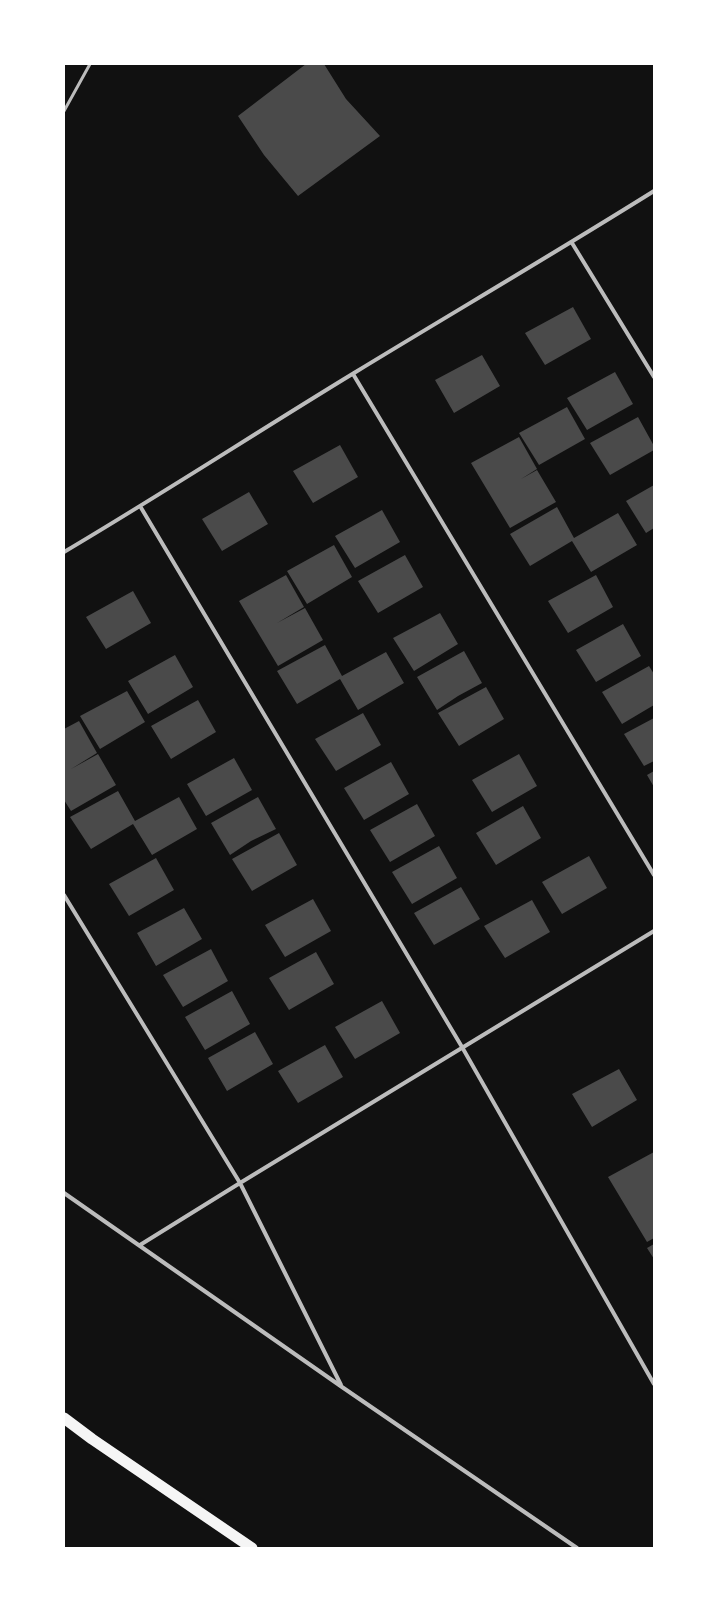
<!DOCTYPE html>
<style>
body{margin:0}
#map{position:relative;width:718px;height:1612px;overflow:hidden;background:#111;font-family:"Fira Sans",sans-serif}
canvas{display:block}
.frame{position:absolute;inset:0;border:65px solid #fff;pointer-events:none}
</style>
<div id="map">
<canvas width="718" height="1612"></canvas>
<div class="frame"></div>
</div>
<script>
const ctx = document.querySelector('canvas').getContext('2d');
ctx.lineJoin = 'round';
function paint(path, color) { ctx.fillStyle = color; ctx.fill(path, 'evenodd'); }
function stroke(path, color, width, dash) { ctx.strokeStyle = color; ctx.lineWidth = width; ctx.lineCap = dash ? 'butt' : 'round'; ctx.setLineDash(dash || []); ctx.stroke(path); }
paint(new Path2D(`
 M306,64h18l22,35 34,37 -82,60 -34,-41 -26,-39z
 M573,307l18,32 -46,26 -20,-32z
 M482,355l18,31 -46,27 -19,-33z
 M615,372l18,32 -46,26 -20,-32z
 M567,407l18,32 -46,26 -20,-32z
 M638,417l16,29v4l-44,25 -20,-32z
 M519,437l18,32 -16,10 16,-9 19,32 -46,26 -39,-65z
 M340,445l18,32 -45,26 -20,-32z
 M654,485v43l-8,5 -20,-32z
 M249,492l19,32 -46,27 -20,-32z
 M557,507l17,31 44,-25 19,32 -46,27 -19,-31 -42,25 -20,-32z
 M382,510l18,32 -45,26 -20,-32z
 M334,545l18,32 -45,27 -20,-33z
 M405,555l18,32 -45,26 -20,-32z
 M286,575l18,32 -27,16 28,-15 18,32 -45,26 -39,-65z
 M596,575l17,32 -45,26 -20,-32z
 M133,591l18,32 -45,26 -20,-32z
 M440,613l18,31 -44,27 -21,-33z
 M623,624l18,32 -45,26 -20,-32z
 M325,645l17,31 44,-24 18,31 -46,27 -18,-31 -43,25 -20,-33z
 M464,651l18,32 -24,13 -21,14 -20,-33z
 M175,655l18,32 -45,27 -20,-33z
 M649,666l5,8v31l-32,19 -20,-32z
 M486,687l18,32 -45,27 -21,-33z
 M127,691l18,31 -45,27 -20,-33z
 M198,700l18,32 -45,27 -20,-33z
 M363,713l18,32 -45,26 -21,-32z
 M654,718v43l-10,5 -20,-32z
 M79,721l18,32 -26,16 27,-15 18,31 -45,26 -7,-11v-71z
 M519,754l18,32 -45,26 -20,-32z
 M234,758l18,32 -46,26 -19,-32z
 M391,762l18,32 -45,26 -20,-32z
 M654,771v16l-7,-12z
 M118,791l17,30 44,-24 18,32 -45,26 -19,-31 -42,25 -21,-32z
 M258,797l18,32 -25,12 -21,14 -19,-32z
 M417,804l18,32 -45,26 -20,-32z
 M523,806l18,32 -45,27 -20,-32z
 M279,833l18,32 -45,26 -20,-32z
 M439,846l18,32 -45,26 -20,-32z
 M589,856l18,32 -45,26 -20,-32z
 M156,858l18,32 -45,26 -20,-32z
 M461,887l19,32 -46,26 -20,-32z
 M313,899l18,32 -46,26 -20,-32z
 M532,900l18,32 -45,26 -21,-32z
 M184,908l18,31 -46,27 -19,-33z
 M211,949l17,32 -45,26 -20,-32z
 M316,952l18,32 -45,26 -20,-32z
 M232,991l18,33 -45,26 -20,-33z
 M382,1001l18,32 -45,26 -20,-32z
 M255,1032l18,32 -46,27 -19,-33z
 M325,1045l18,32 -45,26 -20,-32z
 M619,1069l18,31 -45,27 -20,-33z
 M654,1152v43l-7,4 7,-4v43l-7,4 -39,-65z
 M654,1244v15l-7,-11z`), '#4a4a4a');
stroke(new Path2D(`
 M64,111l26,-47`), '#bcbcbc', 3);
stroke(new Path2D(`
 M572,243l82,134
 M353,374l301,501
 M140,506l322,541 192,337
 M64,552c98,-58 193,-120 290,-179 100,-61 201,-120 300,-182
 M64,895l176,288 101,202
 M64,1193l278,194 235,161
 M140,1245l100,-62 414,-252`), '#bcbcbc', 4);
stroke(new Path2D(`
 M64,1418l28,21 160,109`), '#f5f5f5', 11);
</script>
